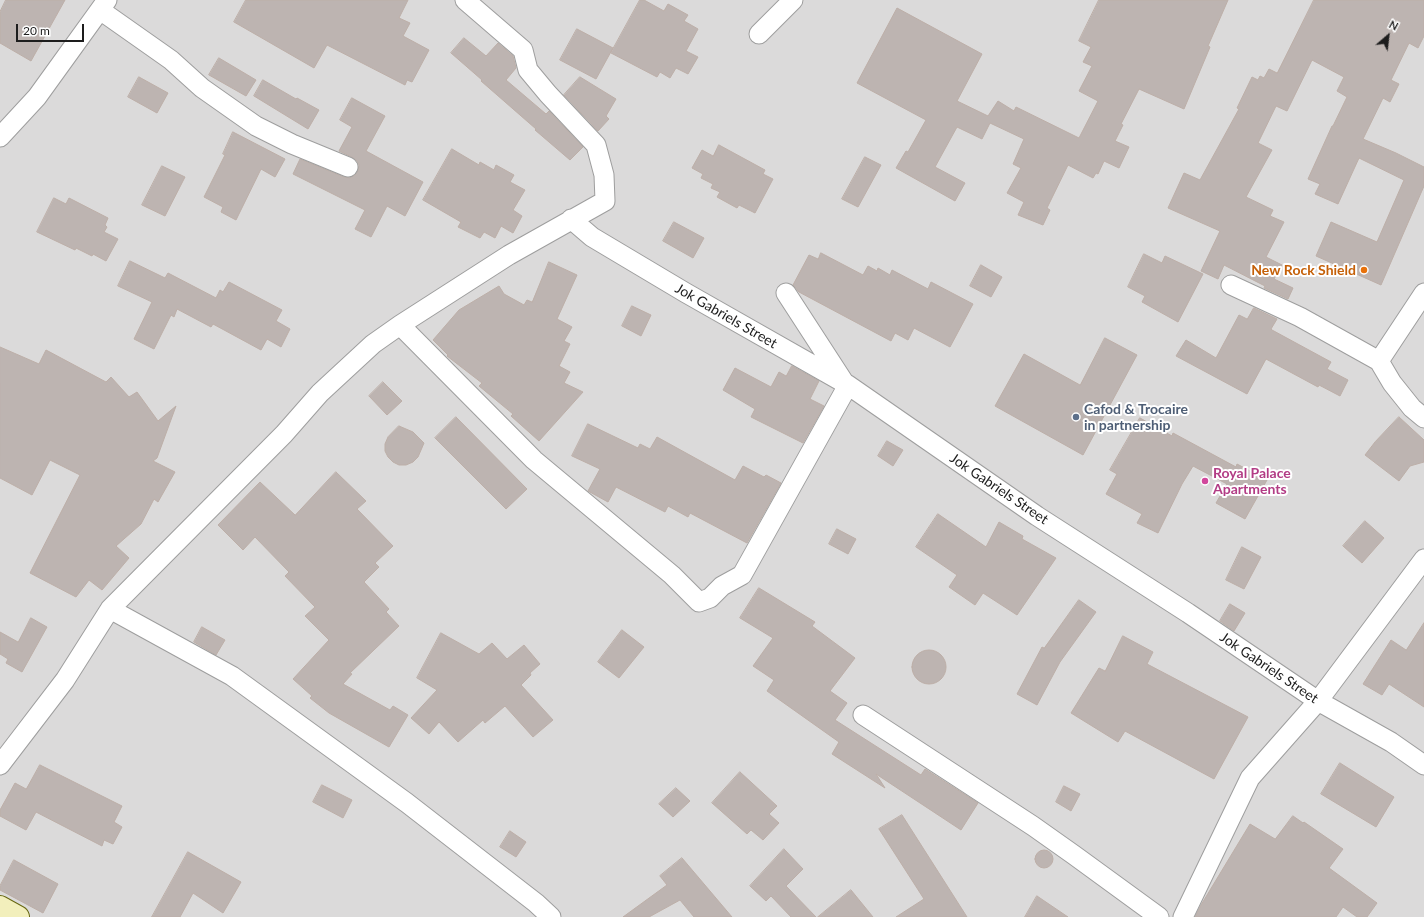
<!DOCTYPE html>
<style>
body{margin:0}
#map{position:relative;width:1424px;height:917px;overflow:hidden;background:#ede9e3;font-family:Lato,sans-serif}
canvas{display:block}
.north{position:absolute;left:1368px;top:16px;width:40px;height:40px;-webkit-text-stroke:3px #fff;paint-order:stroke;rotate:28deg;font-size:11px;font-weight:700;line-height:16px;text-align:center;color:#1d1d1d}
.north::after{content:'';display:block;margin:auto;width:14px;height:18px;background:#1d1d1d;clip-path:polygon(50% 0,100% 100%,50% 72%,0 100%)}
.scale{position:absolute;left:16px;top:24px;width:68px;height:18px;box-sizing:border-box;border:2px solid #1d1d1d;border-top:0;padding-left:5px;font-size:12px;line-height:14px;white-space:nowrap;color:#1d1d1d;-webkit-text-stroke:3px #fff;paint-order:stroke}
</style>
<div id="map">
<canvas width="1424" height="917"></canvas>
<div class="north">N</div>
<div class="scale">20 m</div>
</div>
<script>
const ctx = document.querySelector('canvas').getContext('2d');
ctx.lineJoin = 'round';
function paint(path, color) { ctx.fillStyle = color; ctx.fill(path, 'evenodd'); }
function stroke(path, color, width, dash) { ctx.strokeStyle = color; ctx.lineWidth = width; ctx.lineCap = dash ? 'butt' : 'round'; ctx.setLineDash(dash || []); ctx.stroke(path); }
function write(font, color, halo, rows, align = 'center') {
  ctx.font = font + ' Lato,sans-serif'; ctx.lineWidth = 4; ctx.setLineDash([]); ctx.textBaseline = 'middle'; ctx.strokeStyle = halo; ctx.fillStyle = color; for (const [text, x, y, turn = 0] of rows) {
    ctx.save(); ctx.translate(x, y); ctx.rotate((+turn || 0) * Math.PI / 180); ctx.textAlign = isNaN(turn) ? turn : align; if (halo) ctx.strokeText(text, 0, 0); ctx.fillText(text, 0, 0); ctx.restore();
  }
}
paint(new Path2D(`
 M0,0h1424v917h-1424z`), '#dbdada');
const building = new Path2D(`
 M6,0h59l-34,61 -31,-18v-31z
 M246,0h162l-9,18 11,5 -7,13 26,14 -17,32 -5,-2 -2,5 -78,-40 -13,23 -80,-46z
 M640,0h4l20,11 4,-7 20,11 -4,6 14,8 -12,22 12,6 -10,17 -12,-6 -6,10 -10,-6 -3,5 -46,-24z
 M1099,0h129l-20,46 2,1 -26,62 -45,-20 -18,35 2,1 -8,16 14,6 -10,21 -15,-7 -6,13 -2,-1 -3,5 -25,-13 -21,43 3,2 -7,15 -25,-10 6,-13 -17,-9 14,-25 -8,-4 11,-25 -34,-16 -8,16 -25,-12 -22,40 30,16 -10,18 -59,-33 10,-17 2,1 18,-32 -69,-37 40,-75 85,46 -25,47 31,15 10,-15 16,10 2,-4 63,31 19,-37 -19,-10 13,-25 -9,-4 8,-15 -12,-6z
 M1314,0h110v36l-6,12 -9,-5 -18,37 8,4 -9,18 -7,-4 -20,41 33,14 28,14v19l-43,99 -65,-29 15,-34 46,20 27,-62 -45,-22 -21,46 -23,-10 5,-10 -12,-5 24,-53h1l14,-29 -10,-6 7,-14 -32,-17 -25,51 -11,-5 -18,37 14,7 -26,47 27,13 -3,6 14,6 -18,35 16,8 -8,14 19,9 -5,11 -24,-11 1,-2 -41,-21 -6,14 -17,-8 19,-40 -52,-23 16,-35 16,7 39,-71 -2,-1 15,-31 6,3 2,-4 4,2 5,-9 8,4z
 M577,29l36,19 -17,31 -36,-19z
 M464,38l22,18 12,-13 15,13 3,12 -10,12 40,34 3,-3 34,36 -13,13 -35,-30 1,-1 -55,-48 1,-1 -31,-27z
 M219,58l37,22 -10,16 -37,-21z
 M139,77l29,16 -11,20 -29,-16z
 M580,77l36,22 -10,17 3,3 -11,12 -34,-36z
 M263,80l33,19 1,-1 22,12 -11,19 -54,-33z
 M352,98l33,18 -19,35 57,31 -18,34 -18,-10 -16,31 -16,-8 10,-19 -72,-36 7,-15 44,18 6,1 5,-3 3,-4 1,-6 -2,-4 -5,-4 -13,-6 13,-24 -12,-7z
 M233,132l52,27 -10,18 -14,-8 -25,51 -15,-8 2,-5 -19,-10 21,-42 -2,-1z
 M719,145l46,25 -2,4 10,5 -18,34 -16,-8 -2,3 -20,-11 3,-5 -9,-4 2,-4 -12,-6 2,-4 -11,-6 10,-18 11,6z
 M452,149l27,16 1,-3 14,8 2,-5 18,10 -4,7 15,8 -12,20 9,6 -9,17 -12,-7 -6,12 -11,-6 -4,6 -22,-11 3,-5 -38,-22z
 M865,157l16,8 -23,42 -16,-8z
 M162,166l23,11 -20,39 -23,-11z
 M54,198l12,6 3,-6 39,20 -3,7 2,2 -3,5 14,7 -12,22 -13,-7 -1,2 -16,-8 -1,2 -38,-18z
 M674,222l30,16 -11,20 -30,-17z
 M821,253l42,22 5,-9 9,5 1,-3 12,7 2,-5 36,19 3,-7 42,22 -23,43 -36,-19 -6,12 -13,-7 -4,8 -92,-49 -6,-7 16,-30 9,4z
 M1144,254l18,9 3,-7 38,18 -25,48 -36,-20 3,-6 -17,-9z
 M130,261l35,17 3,-5 48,25 4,-8 3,2 6,-10 53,28 -6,11 14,8 -9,18 -14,-8 -6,11 -48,-26 -2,3 -34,-18 -3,8 -3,-2 -17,34 -20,-10 18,-37 -34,-16z
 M549,262l28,13 -20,44 15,8 -8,14 6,3 -11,22 11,6 -6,11 19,9 -44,49 -28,-25 2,-2 -34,-28 3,-3 -35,-27 1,-1 -15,-15 26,-30 40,-24 5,8 20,11 3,-5 5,2z
 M981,265l21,12 -11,20 -21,-11z
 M632,306l19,9 -10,21 -19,-10z
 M1254,308l23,11 -6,10 1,1 59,32 -4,7 21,11 -8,16 -21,-11 -1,2 -52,-28 -19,35 -71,-38 10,-16 30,18 23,-43 8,4z
 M1105,338l32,17 -54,100 -88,-49 29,-52 56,31z
 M0,347l39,17 7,-14 60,32 5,-5 18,20 8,-5 21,29 18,-15 -19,52 -4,3 22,11 -17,30 -4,-3 -13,25 -25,22 13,12 -27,32 -13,-10 -13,17 -46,-24 50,-98 -30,-15 -18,35 -32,-17z
 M792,366l27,15 -9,18 14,7 -21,37 -52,-26 4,-8 -32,-19 12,-22 36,19 8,-15 7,4z
 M383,382l19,19 -15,14 -18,-19z
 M456,417l71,72 -21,20 -71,-71z
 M1399,417l25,23v22l-14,4 -11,15 -34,-26 10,-13z
 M1140,418l32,18 1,-3 63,34 1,-3 30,16 -22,39 -29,-16 11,-19 -34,-18 -11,18 -24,49 -21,-10 5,-9 -36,-20 11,-20 -7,-4z
 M588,424l50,24 2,-4 10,5 7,-12 78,43 8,-14 21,11 2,-2 15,8 -34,60 -57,-30 -2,4 -20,-11 -3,6 -49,-25 -8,15 -20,-11 12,-22 -28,-13z
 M399,426l14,6 11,11 -6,14 -5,5 -7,3h-7l-6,-3 -5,-5 -3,-6v-7l3,-7z
 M887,441l16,9 -10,16 -15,-10z
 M336,472l30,29 -9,8 36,37 -18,17 4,4 -15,15 25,27 -3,3 13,14 -49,47 2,1 -9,10 47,26 3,-4 15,9 -19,32 -60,-34 -19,-15 2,-2 -19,-17 36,-39 -24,-24 10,-9 -30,-31 4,-4 -34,-35 -12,13 -25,-25 42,-43 35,33z
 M938,514l48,33 13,-25 24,14 -1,3 34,19 -39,57 -34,-22 -8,12 -26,-18 8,-12 -41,-28z
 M1365,521l19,17 -22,25 -19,-17z
 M837,529l19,10 -8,15 -19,-10z
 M1242,547l19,10 -17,32 -18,-9z
 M759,588l56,34 -3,4 43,32 -25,33 17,12 -12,17 86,55 4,-6 53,34 -17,27 -85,-56 9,14 -53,-34 7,-12 -72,-51 7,-11 -21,-14 20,-28 -33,-20z
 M1079,600l17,12 -36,50 -23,43 -20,-11 25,-47 2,1z
 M1230,604l15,9 -11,18 -14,-10z
 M31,618l16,9 -25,45 -16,-9 2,-4 -8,-5v-22l18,10z
 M1424,623v84l-35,-23 -7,11 -19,-11 28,-44 15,10z
 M202,627l23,13 -9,15 -22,-13z
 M622,630l22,17 -25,31 -21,-16z
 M441,633l38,21 13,-11 15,16 17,-14 16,19 -10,9 1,2 -10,10 32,35 -20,17 -28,-31 -20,17 -2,-3 -25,22 -19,-20 -10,12 -18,-16 26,-28 -20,-12z
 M1123,636l30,16 -6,12 101,53 -34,62 -89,-48 -7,11 -47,-29 28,-45 6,3z
 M912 667a17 17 0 1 1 34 0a17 17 0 1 1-34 0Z
 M1340,763l54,34 -18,30 -55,-33z
 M40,765l82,41 -8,16 8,5 -9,17 -9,-4 -2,6 -66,-34 -10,18 -26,-14v-6l15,-27 11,6z
 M740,772l37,34 -8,8 10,9 -16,17 -12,-10 -4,4 -35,-31z
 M322,785l30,15 -9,18 -30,-16z
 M1064,786l16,8 -9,17 -15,-9z
 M676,788l14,13 -17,16 -14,-13z
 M902,815l65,102h-71l28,-18 -45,-70z
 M1293,816l10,7 1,-1 39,27 -14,19 48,35 -10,14h-10l-14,-10 -7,10h-141l6,-12 49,-81 25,15z
 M510,831l16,11 -10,15 -16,-10z
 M784,849l19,20 -17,17 30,31h-25l-20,-21 -5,5 -16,-15z
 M1035 859a9 9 0 1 1 18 0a9 9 0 1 1-18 0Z
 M188,852l53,30 -18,31 -30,-20 -13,24h-28z
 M682,858l50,59h-38l-14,-17 -31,17h-26l44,-32 -7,-9z
 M14,860l44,24 -15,29 -43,-23v-4z
 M851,890l22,27h-55z
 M1037,896l31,21h-43z`);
paint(building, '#bdb4b1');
stroke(building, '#bdafa8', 1);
const street = new Path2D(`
 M100,10l71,50 31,28 54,38 36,18 56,23
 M759,34l34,-34
 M0,137l37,-40 70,-97
 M571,219l21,18 94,56 162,92 189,131 151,97 130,88 73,41 33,23
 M1231,285l69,32 79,44 13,22 20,25 12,10
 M400,325l134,135 138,115 27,27 11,-4 12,-12 20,-11 105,-188 -61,-94
 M1379,361l45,-68
 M110,609l122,67 175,127 129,100 15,14
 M863,715l170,111 41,29 85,62
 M0,765l65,-85 45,-71 174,-175 36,-41 53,-49 27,-19 109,-70 96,-54 -1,-26 -8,-30 -48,-51 -20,-24 -5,-20 -58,-50
 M1183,917l67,-139 68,-77 106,-142`);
const secondary = new Path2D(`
 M0,907l18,10`);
stroke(street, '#9e9e9e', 21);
stroke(secondary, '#676710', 24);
stroke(street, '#fff', 19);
stroke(secondary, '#f2efbc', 22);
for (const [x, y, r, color] of [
 [1364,270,4,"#e8710a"],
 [1076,417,4,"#5c6f8a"],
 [1205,481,4,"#d1479c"]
]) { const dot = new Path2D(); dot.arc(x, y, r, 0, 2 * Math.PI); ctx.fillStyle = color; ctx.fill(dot); stroke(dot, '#fff', 1.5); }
write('bold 14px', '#c56008', '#fff', [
 ["New Rock Shield",1356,270]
], 'right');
write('14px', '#1d1d1d', '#fff', [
 ["Jok Gabriels Street",726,316,30],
 ["Jok Gabriels Street",999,489,34],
 ["Jok Gabriels Street",1269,668,34]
]);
write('bold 14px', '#4e5e75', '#fff', [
 ["Cafod & Trocaire",1084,409],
 ["in partnership",1084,425]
], 'left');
write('bold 14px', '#b23c85', '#fff', [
 ["Royal Palace",1213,473],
 ["Apartments",1213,489]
], 'left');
</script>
